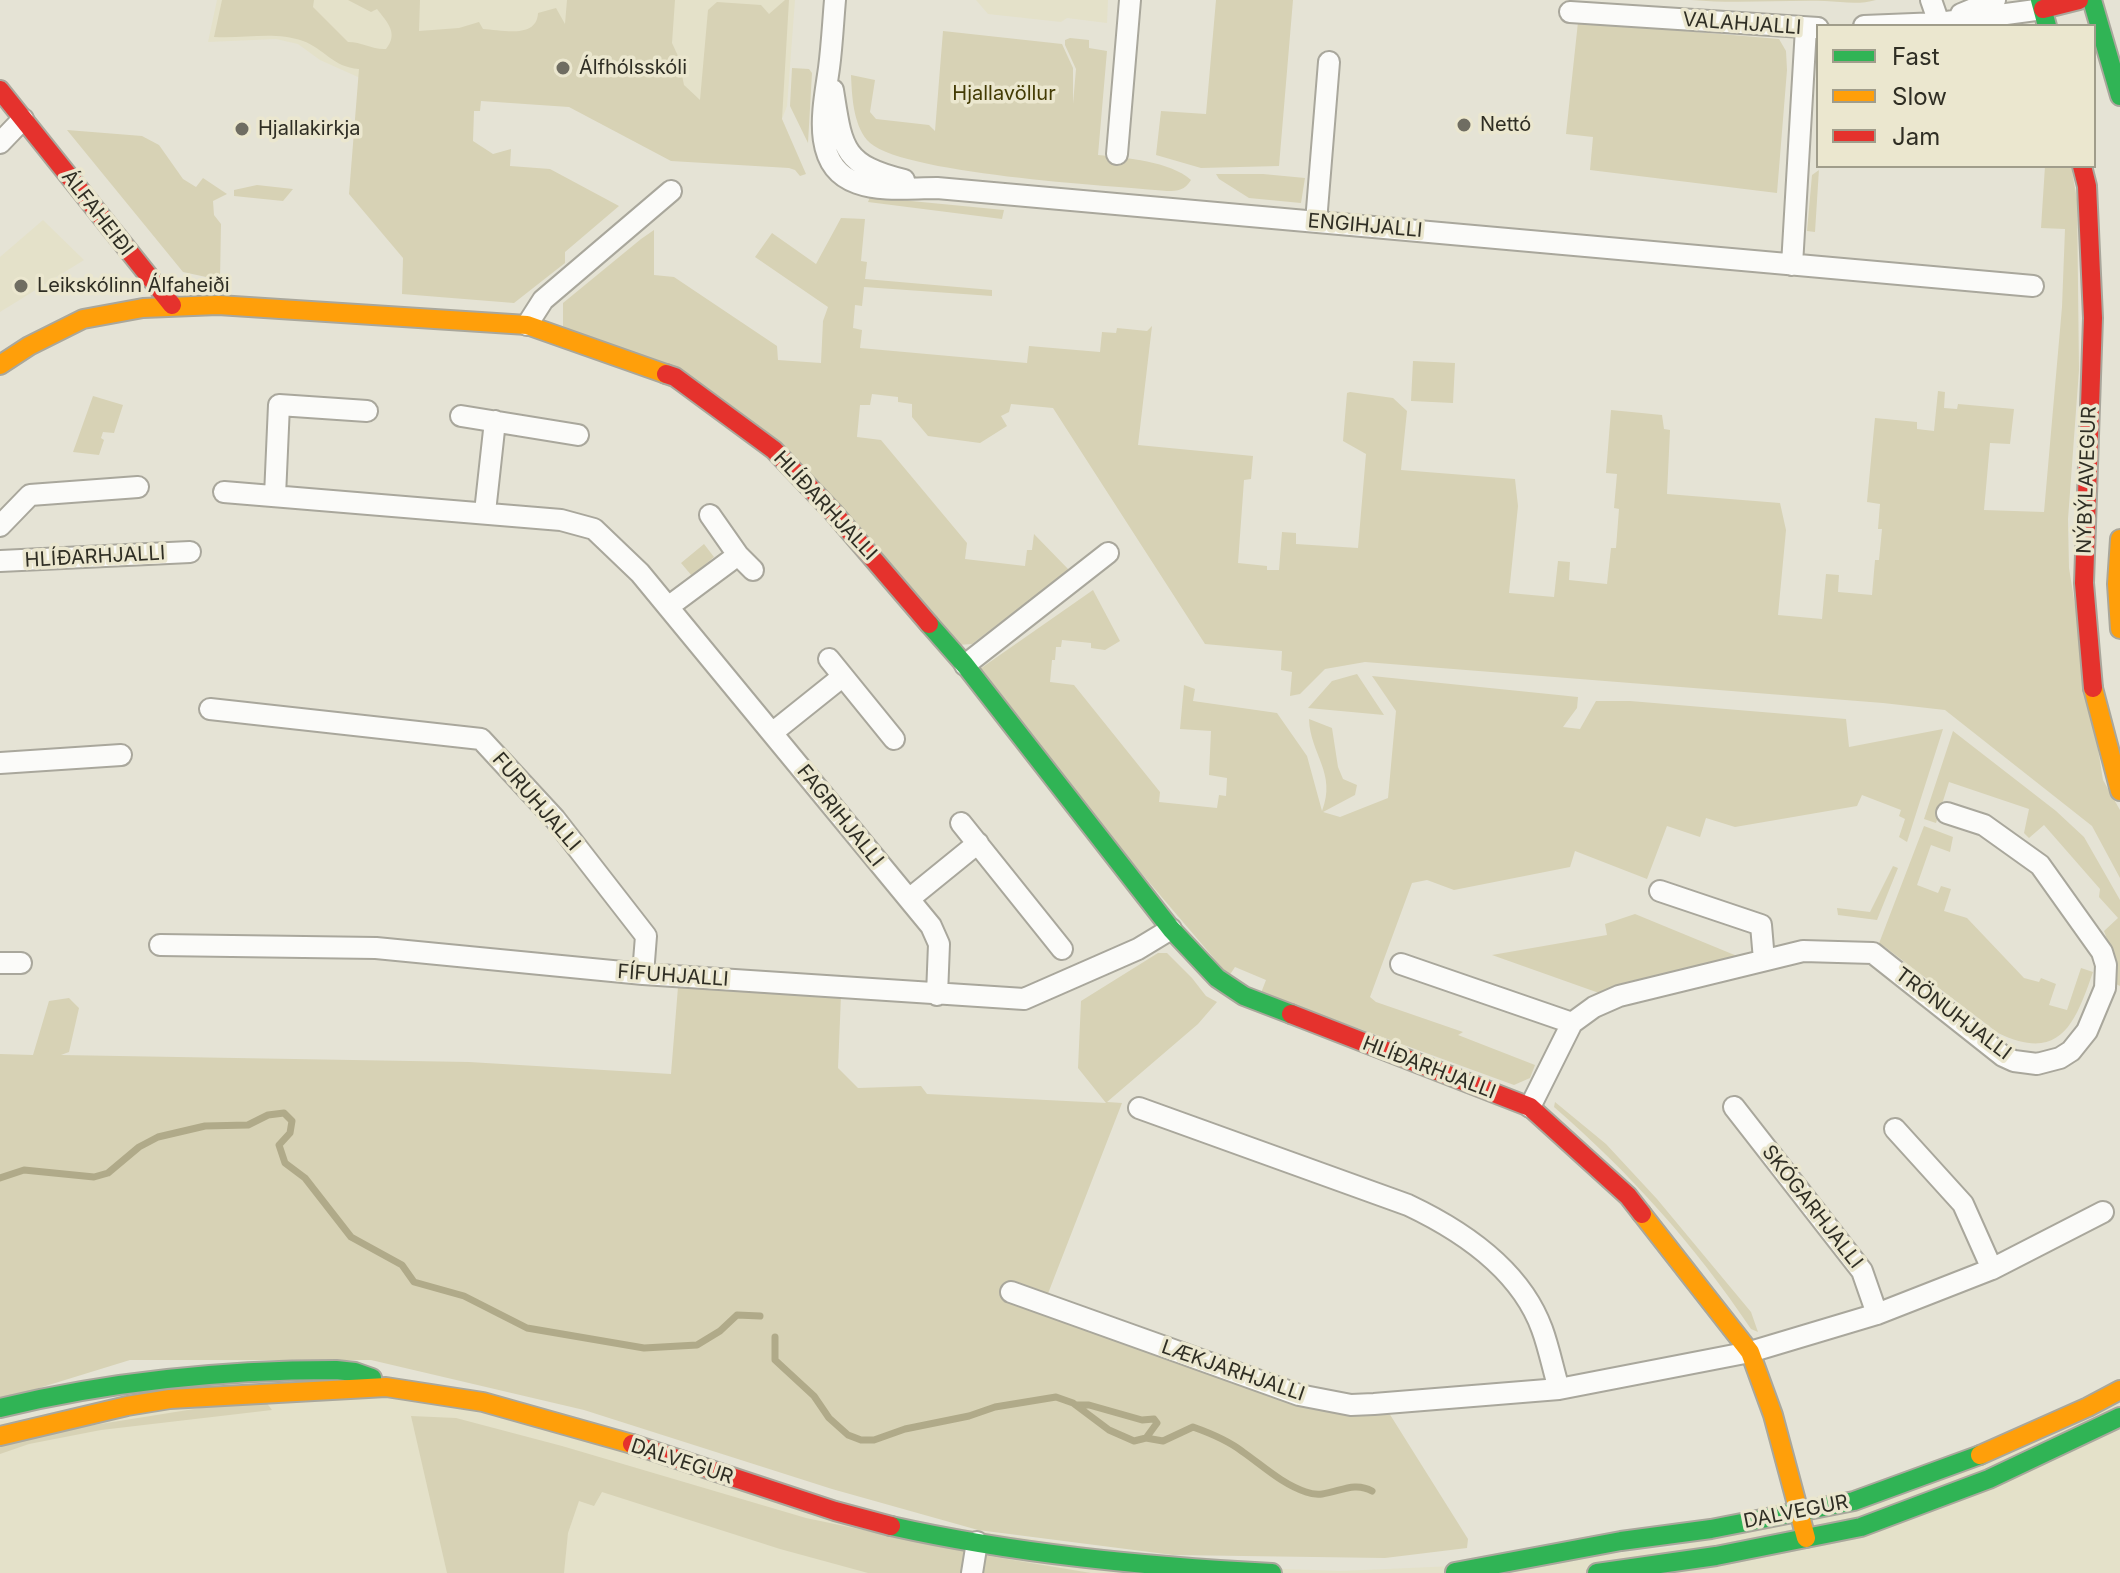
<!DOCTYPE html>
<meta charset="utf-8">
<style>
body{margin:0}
#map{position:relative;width:2120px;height:1573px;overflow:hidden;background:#e5e3d5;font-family:Inter,sans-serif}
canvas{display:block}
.legend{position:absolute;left:1816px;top:24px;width:280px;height:144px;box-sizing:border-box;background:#ebe7cf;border:2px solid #a09d8b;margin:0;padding:10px 14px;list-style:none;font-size:24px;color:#2f2e24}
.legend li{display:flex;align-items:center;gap:16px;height:40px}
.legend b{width:40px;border:2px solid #a09d8b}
</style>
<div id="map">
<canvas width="2120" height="1573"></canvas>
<ul class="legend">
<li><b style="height:10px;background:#30b455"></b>Fast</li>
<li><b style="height:10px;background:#ff9f0a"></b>Slow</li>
<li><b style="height:10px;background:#e5322d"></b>Jam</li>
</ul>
</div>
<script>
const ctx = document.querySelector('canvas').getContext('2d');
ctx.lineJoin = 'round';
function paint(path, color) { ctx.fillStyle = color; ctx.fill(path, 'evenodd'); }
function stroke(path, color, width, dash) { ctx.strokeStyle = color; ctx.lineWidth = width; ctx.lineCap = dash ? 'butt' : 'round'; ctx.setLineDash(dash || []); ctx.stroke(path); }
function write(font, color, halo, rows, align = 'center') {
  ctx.font = font + ' Inter,sans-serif'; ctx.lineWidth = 7; ctx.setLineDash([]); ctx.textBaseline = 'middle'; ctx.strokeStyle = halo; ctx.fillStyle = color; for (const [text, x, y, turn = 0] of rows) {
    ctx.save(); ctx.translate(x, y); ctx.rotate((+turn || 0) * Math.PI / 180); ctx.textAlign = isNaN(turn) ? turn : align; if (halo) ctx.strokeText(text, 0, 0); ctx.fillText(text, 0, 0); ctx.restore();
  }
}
paint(new Path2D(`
 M217,0h578l-8,106 -5,13 10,24 -216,-59 -218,-7 -38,-17 -22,-16 -22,-5 -68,3z
 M976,0h132l-1,23 -40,-5 -6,4 -73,-8z
 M43,220l41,40 -84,52v-55z
 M410,1386l443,127 374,54 114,4 181,-8 152,-16 446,-143v169h-2120v-152z`), '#e4e1c9');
paint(new Path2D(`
 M222,0h92l-1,7 35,35c14,0 25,8 38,7 13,-16 1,-27 -9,-40l-6,3 -23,-12h72l-1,31 40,-3 20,-6 4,7c19,1 54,10 55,-16l18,-5 9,16 2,-24h108l-3,43 6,13 6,29 16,15 8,-90 9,-8 44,3 8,9 16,-14h4l-7,119 24,55 -6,2 -5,-6 -6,-2 -118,-7 -102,-54 -88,-6 -1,10h-6l-1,30 20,13 18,-5 -1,17 40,3 69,37 -54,46v11l-51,40 -112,-9 1,-36 -54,-64 10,-125c-27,-2 -34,-20 -56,-28 -29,-10 -59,-2 -89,-4z
 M1216,0h77l-14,166 -78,2 -45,-13 5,-44 45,3z
 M1691,0h185c-17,5 -33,2 -51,1 -45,-1 -89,3 -134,-1z
 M1578,22l201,17 7,12 1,19 -10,123 -187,-23 3,-33 -27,-3z
 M943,31l119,13 11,24v36l3,-35 -11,-24v-5l5,-2 19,2v8l18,3 -9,104c28,3 72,6 93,25 -6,10 -13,11 -24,11 -52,-5 -273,-17 -300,-51 -14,-17 -15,-44 -16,-65l24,5 -5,32 6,7 53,6 6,6z
 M792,68l17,1 3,4 -4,70 -18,-37z
 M67,130l75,6 17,9 24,34 13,8 7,-9 24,16 -14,7 1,14 7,9 -1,56 -37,-8z
 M2045,166h26l6,33 2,171 -11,149 1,49 34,212 17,30v68l-28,-52 -147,-116 -62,-7 -518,-41 -40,7 -25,25 -10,2 2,-24 -11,-2 1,-19 -77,-7 -152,-236 -42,-4 -2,8 -8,4 6,10 -27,17 -52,-7 -16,-19v-13l-14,-2v-5l-26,-3 -2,11h-10l-3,32 24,3 86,103 -2,16 60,7 2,-16h5l2,-16 35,36 -97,74 -14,1 -164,-187 -231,-132v-23l78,-64 13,-9v45l20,2 103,69 1,14 43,3 2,-42 5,-14 -73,-50 17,-24 44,31 25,-46 24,1 -4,42 6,1 -2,17 127,11v6l-128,-9 -2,19 -7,-1 -2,23 9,2 -2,18 167,15 2,-17 71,6 2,-20 14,1 1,-5 30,3 5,-5 -14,119 115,11 -2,23 -7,1 -6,83 29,3v4h12l3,-38 14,1v11l62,4 8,-94 -23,-13 4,-48 3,-1 43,6 14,13 -6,59 114,9 3,27 -9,87 45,4 4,-36 12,1 -1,18 38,4 4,-36h5l3,-39 -5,-1 3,-34 -11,-1 5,-63 51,5 2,14 6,1 -3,64 113,9 6,27 -8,85 44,4 4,-45 13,1 -1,17 34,3 3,-35h4l3,-31h-4l2,-25 -13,-2 8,-84 42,4v7l17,2 4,-40 7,1 -1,16 13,1 1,-5 56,5 -4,35 -20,-1 -6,67 60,2 18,-205 3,-78 -24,-1z
 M1819,170v-1l-4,63 -8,-1 5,-56z
 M1216,174h47l42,4 -4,25 -52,-5 -30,-19z
 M257,185l36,4 -10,12 -49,-5v-6z
 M870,197l134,13 -2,9 -134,-17z
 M1413,361l42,2 -2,40 -42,-2z
 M93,396l30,9 -9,28 -11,-1 -2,6 3,2 -5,15 -26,-3z
 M704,544l10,13 -22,19 -11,-13z
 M1093,590l27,51 -15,9 -14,-2v-5l-29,-3 -1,7h-5l-1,13h-3l-2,22 24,3 86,107 -1,10 58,6 2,-13 7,1 1,-18 -18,-3 2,-44 -31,-2 4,-44 11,4 -2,12 84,12 30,43 15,55c15,-38 -12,-57 -13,-92l23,9 6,39 5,12 14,6 -2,10 -32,17 17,5 48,-19 8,-87 -24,-35 206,21 -1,11 -14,19 17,2 16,-28h34l216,18 3,28 94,-18 -36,113 -8,-5 6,-18 -6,-3 2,-6 -39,-15 -5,11 -122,21 -29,-9 -6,19 -33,-11 -20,53 -72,-28 -5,16 -116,23 -27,-10 -15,3 -42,114 6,5 87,30 -5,3 77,30 -5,13 -16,7 -253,-92 5,-13 -31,-13 -6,9 -104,-122 -148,-183z
 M1357,674l27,41 -76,-7 24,-27z
 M1953,731l103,80 28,26 36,63v86l-6,-3 -3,-33 -7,-19 14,-13 -19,-21 1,-8 -56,-64 -15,13 -5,-5 5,-24 -80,-27 -13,41 -12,-4z
 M1924,826l29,11 -3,15 -19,-7 -14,40 21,8 3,-7 10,3 -7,22 23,7 57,60 15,4 2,-4 15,6 -7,21 18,5 14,-42 12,4c-18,52 -33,91 -95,61l-113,-86 -7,-1z
 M1893,866l5,2 -21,52 -39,-5 -1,-7 33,4z
 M1635,914l102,42 -138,37 -107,-38 115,-20 -2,-11z
 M1158,953h9l25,25 14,18 11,6 -19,22 -91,78 15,1 -80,206 305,102 42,2 79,126 -1,9 -82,10 -212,-3 -195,-25 -146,-41 -248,-79 -213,-50h-241l-130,40v-346l33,1 16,-54 20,-3 10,10 -10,44 -8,3 408,7 202,12 7,-87 163,9 -3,72 20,20 63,-2 6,8 179,9 -28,-35 3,-67z
 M1555,1102l51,42 51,55 94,113 7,20 -7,-3c-56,-84 -122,-157 -197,-222z
 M263,1398l9,12 -171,20 -72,14 -29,10v-14z
 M411,1416l45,2 106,28 244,72 177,37 108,18h-223l-88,-24 -178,-57 -8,14 -15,-5 -11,32 -4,40h-117z`), '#d7d2b5');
stroke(new Path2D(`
 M0,1178l24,-8 70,7 14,-4 31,-26 19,-10 47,-11 43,-1 20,-10 16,-2 8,8 -2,12 -11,12 6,18 20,15 46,59 51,28 12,17 50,14 63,32 117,20 53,-3 23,-14 17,-16 23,1
 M775,1337v23l39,36 15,22 19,17 13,5h13l31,-11 64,-13 26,-9 61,-10 17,6 36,27 25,11 12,-3 17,3 30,-14c17,6 36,14 50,25 20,14 39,32 63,40 24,9 43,-14 66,-1
 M1076,1405h13l53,15 12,-1 3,4 -11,15`), '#b0aa89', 7);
const street = new Path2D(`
 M835,0c-2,23 -3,45 -6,68 -5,37 -20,98 28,115 25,9 53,5 80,5l1096,98
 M1931,0l8,23
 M1570,12l248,16
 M1961,14l34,-14
 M1864,26l75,-3 104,-14
 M833,90c9,57 9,75 71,90
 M0,143l23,-24
 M1117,154l13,-154
 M1316,222l13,-160
 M1792,265l14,-237
 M527,325l16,-25 128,-109
 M461,416l117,19
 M224,492l337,28 33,9 46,44 291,353 8,18 -2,51
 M275,496l4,-91 88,6
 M485,512l10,-91
 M710,515l28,40 15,15
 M0,526l30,-31 108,-8
 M0,561l190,-9
 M668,607l70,-52
 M829,659l65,80
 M965,665l143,-112
 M210,709l271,30 74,80 91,117 -3,38
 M772,733l70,-56
 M0,763l121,-8
 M961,823l101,126
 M1660,891l101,34 3,35
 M909,899l69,-56
 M160,945l216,3 267,26 381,25 114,-50 33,-20
 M0,963h21
 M1401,964l171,59
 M1530,1107l42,-84 22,-16 25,-11 184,-45 70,2 130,103 11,5 23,3 23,-6 11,-7 16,-20 18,-43 1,-23 -4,-13 -62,-87 -56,-40 -37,-12
 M1734,1107l128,164 15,43
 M1139,1108l269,97c55,26 112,64 134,124 7,19 11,40 17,60
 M1895,1129l68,75 29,65
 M1011,1292l288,103 52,10 23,-1 185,-15 191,-37 127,-38 115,-45 111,-57
 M972,1573l5,-31`);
const fast = new Path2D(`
 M2040,0l7,26
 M2092,0l28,96
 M929,624l36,41 206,264 46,49 27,18 47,18
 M0,1408c111,-27 222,-38 336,-38l19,2 17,6
 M891,1526c125,28 253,40 381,47
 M1455,1572l166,-31 90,-12 143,-28 126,-46
 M1597,1573l119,-17 145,-29 128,-48 131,-62`);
const slow = new Path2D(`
 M0,365l29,-19 54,-27 60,-11 75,-3 309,20 139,49
 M2120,539l-3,45 3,45
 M2093,688l27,103
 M1642,1214l108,138 23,63 33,123
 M0,1436l127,-30 43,-7 216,-12 97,15 149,42
 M1980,1455l108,-48 32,-17`);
const jam = new Path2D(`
 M2043,9l36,-9
 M0,90l172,215
 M2082,166l5,20 6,132 -9,265 9,105
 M666,374l9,3 99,73 59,62 96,112
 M1291,1014l239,93 98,89 14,18
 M632,1444l203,67 56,15`);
stroke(street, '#a9a79c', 24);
stroke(fast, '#a9a79c', 22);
stroke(slow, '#a9a79c', 22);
stroke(jam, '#a9a79c', 22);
stroke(street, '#fbfbf9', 20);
stroke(fast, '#30b455', 18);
stroke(slow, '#ff9f0a', 18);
stroke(jam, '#e5322d', 18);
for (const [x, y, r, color] of [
 [563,68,8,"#6f6d62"],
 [1464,125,8,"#6f6d62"],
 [242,129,8,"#6f6d62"],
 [21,286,8,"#6f6d62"]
]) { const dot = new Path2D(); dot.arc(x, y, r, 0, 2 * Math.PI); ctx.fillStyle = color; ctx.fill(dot); stroke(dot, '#ebe7cf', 3); }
write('20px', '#2f2e24', '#ebe7cf', [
 ["VALAHJALLI",1742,24,4],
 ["ÁLFAHEIÐI",97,213,52],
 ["ENGIHJALLI",1365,226,5],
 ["NÝBÝLAVEGUR",2087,480,-88],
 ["HLÍÐARHJALLI",825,506,47],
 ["HLÍÐARHJALLI",95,557,-3],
 ["FURUHJALLI",536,802,49],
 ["FAGRIHJALLI",840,816,51],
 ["FÍFUHJALLI",673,976,4],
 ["TRÖNUHJALLI",1953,1014,37],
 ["HLÍÐARHJALLI",1429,1068,21],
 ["SKÓGARHJALLI",1812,1207,52],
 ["LÆKJARHJALLI",1233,1371,19],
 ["DALVEGUR",682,1462,18],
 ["DALVEGUR",1796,1512,-11]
]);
write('20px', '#2f2e24', '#ebe7cf', [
 ["Álfhólsskóli",579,68],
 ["Nettó",1480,125],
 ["Hjallakirkja",258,129],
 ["Leikskólinn Álfaheiði",37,286]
], 'left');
write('20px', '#433b04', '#ebe7cf', [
 ["Hjallavöllur",1004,94]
]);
</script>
